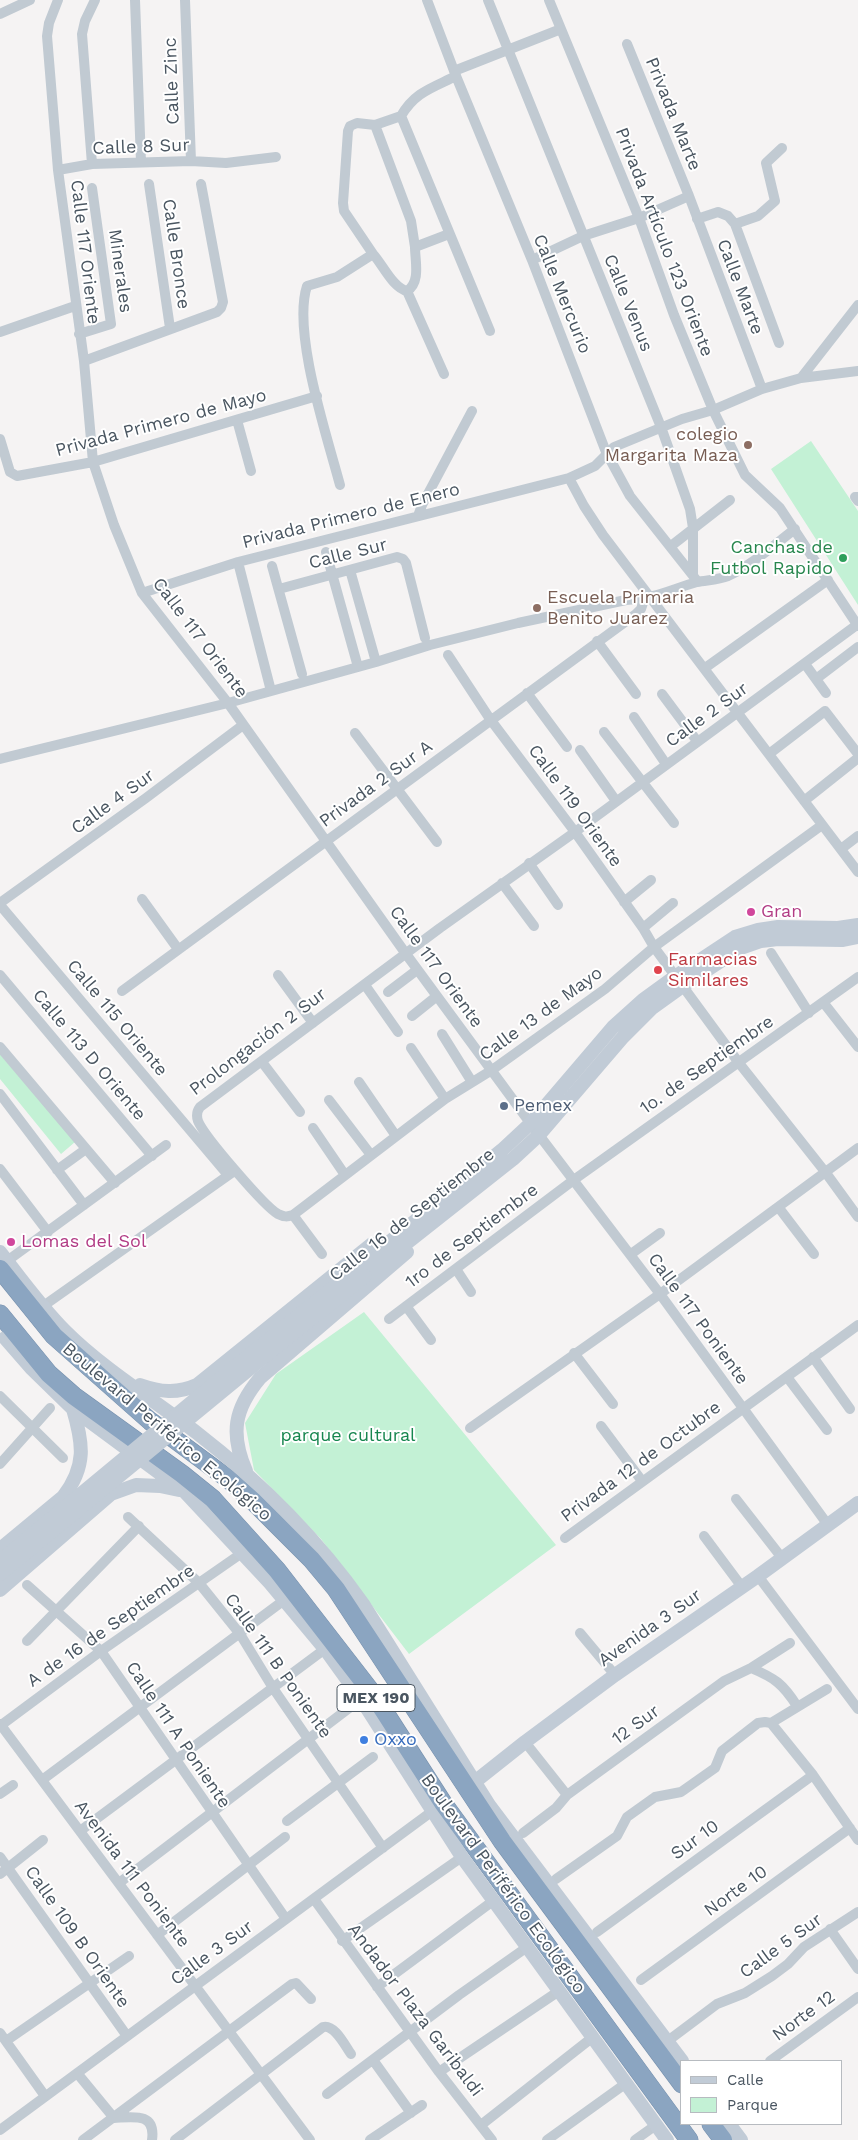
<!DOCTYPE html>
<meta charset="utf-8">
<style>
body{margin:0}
#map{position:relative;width:858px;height:2140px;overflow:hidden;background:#f5f3f3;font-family:"Work Sans",sans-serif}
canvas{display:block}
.legend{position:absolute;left:680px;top:2060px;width:162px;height:65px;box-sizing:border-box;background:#fff;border:1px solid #b7bbc0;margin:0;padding:6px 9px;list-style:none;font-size:15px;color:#4a5661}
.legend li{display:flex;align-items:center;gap:10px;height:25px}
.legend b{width:25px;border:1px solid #b7bbc0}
</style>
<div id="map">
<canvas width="858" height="2140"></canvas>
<ul class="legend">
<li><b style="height:6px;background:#c1cbd6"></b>Calle</li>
<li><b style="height:14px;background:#c3f1d5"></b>Parque</li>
</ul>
</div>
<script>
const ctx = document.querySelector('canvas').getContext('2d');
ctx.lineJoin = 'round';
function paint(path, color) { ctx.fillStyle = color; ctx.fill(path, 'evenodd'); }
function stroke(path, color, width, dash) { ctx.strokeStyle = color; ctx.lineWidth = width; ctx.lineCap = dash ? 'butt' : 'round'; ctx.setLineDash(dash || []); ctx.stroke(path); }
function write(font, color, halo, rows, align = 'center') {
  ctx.font = font + ' "Work Sans",sans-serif'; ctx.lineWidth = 4; ctx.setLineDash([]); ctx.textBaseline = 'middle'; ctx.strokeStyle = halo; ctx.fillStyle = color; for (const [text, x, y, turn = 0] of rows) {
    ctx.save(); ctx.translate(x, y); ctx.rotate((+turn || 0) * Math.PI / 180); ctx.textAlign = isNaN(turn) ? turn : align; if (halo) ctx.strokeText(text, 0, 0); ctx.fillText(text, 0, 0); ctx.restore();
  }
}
paint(new Path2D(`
 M811,441l47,70v94l-87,-136z
 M0,1054l75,88 -14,12 -61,-75z
 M364,1312l192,233 -147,109 -88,-115 -67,-69 -9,-47 31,-49z`), '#c3f1d5');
const highway = new Path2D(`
 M0,1269l54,67 96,85 77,57 27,24 57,57 25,30 166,252 180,243
 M0,1314l49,60 25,22 108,78 31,25 64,71 96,124 70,109 246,337
 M711,2124l12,16`);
stroke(highway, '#7690ad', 19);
stroke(new Path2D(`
 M58,0l-9,23 -2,13 11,134 26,191 9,101 21,63 28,68 86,110 178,251 133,181 121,159 168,231
 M135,0l6,162
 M185,0l6,161
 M427,0l29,76 76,184 74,192 24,44 68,86
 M488,0l173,427 29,82 3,19v46
 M549,0l90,218 35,97 39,95 32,65 35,33 78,118
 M0,14l30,-14
 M627,44l62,152 73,193
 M454,71l107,-42
 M401,116l89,215
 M375,125l36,96 4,26
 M92,164l-10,-130 3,-13 10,-21
 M58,170l34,-6 99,-3 35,2 50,-6
 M149,184l21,144
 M697,219l21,-7 10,4 7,8 44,119
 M735,224l23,-8 17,-15 -9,-38 16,-15
 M373,254l-29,-43 -1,-8 5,-72 2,-5 7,-3 18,2 26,-9c14,-24 31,-28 55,-40
 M532,260l51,-24 56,-18 50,-22
 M407,291l37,83
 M407,291c14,-9 8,-30 8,-44l34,-13
 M0,332l75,-26
 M79,334l32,-10 -19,-136
 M84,361l133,-49 4,-4 2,-6 -22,-118
 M801,378l57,-73
 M237,420l14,51
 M0,439l10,33 7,4 76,-14 224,-66
 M569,478l15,28 19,29 255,337
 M340,485c-13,-49 -48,-153 -33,-199l30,-9 36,-23c10,11 20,34 34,37
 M858,497h-3l3,4
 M418,516l4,-11 50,-94
 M671,546l59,-46
 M326,552l32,115
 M238,562l33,129
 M272,566l30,108
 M350,570l26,92
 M279,589l118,-32 6,2 3,4 19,75
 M142,593l96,-31 331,-84 26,-12 19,-19 68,-28 31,-9 49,-21 39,-11 57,-7
 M597,641l39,53
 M448,655l42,64 85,113 68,96 11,19 85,116 87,110 32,44
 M805,664l21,29
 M705,668l123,-88
 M816,679l42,-32
 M527,693l40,54
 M662,694l35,47
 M634,717l32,47
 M604,732l70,91
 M355,733l82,109
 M580,750l36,51
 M769,754l56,-43 33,43
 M0,759l228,-56 148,-41 54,-17 88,-22 108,-23c28,-1 46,-11 71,-18 10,-2 21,-2 31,-6 24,-11 46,-31 67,-47
 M804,801l54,-43
 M822,825l-168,122 -49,42 -113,81 -47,29 -152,116c-6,2 -9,2 -15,-1 -13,-7 -74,-78 -80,-93 -2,-6 -1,-10 2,-14l240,-179 135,-96 283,-208
 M841,849l17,-13
 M529,863l29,42
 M502,883l32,43
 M142,899l36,50
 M624,902l27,-22
 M0,903l146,-105 97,-73
 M0,905l228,270
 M643,928l30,-25
 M771,953l38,60
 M0,975l152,181
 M278,975l35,48
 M365,985l33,47
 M122,991l514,-377 5,-5 3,-9
 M388,992l29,-22
 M823,1002l35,45
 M412,1016l25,-20
 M442,1034l30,48
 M0,1047l115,136
 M411,1048l34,51
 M262,1062l38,50
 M359,1082l37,54
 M0,1094l84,111
 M329,1100l42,55
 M313,1128l32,47
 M0,1169l48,63
 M57,1170l29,-21
 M779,1208l35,46
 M293,1215l29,39
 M631,1254l29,-21
 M7,1261l159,-116
 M456,1269l15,23
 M406,1306l25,34
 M39,1309l194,-137
 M389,1319l186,-140 283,-202
 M574,1353l39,51
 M813,1357l37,52
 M787,1377l40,53
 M0,1396l63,62
 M601,1426l41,55
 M470,1428l190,-134 198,-146
 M0,1464l50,-56
 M736,1499l46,59
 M128,1517l71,66 41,51 33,54 110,160
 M704,1536l38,51
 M565,1538l293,-213
 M758,1576l100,133
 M27,1585l74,66 185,268
 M580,1633l35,42
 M27,1641l112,-115
 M751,1668c24,10 32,16 46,38
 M771,1723l42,52 45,65
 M0,1724l310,416
 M0,1726l101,-75 141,-98
 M525,1742l42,53
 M42,1780l241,-179
 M0,1794l13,-9
 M287,1821l86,-64
 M80,1831l245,-182
 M523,1833l33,-25 11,-13 157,-114 27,-13 39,-25
 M0,1857l127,179
 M0,1874l43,-34
 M556,1879l61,-43 10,-19 28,-20 26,-5 34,-24 7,-17 36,-28 7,-1 6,1 56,-34
 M119,1883l242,-184
 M314,1899l125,173 53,68
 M830,1929l28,40
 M597,1932l216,-157
 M157,1935l128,-98
 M342,1941l120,-84
 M641,1980l209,-152
 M377,1987l116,-86
 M0,2033l45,63
 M673,2037l44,-33 28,-11 27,-17 16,-12 16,-17 54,-35
 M6,2041l123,-85
 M373,2060l38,53
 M770,2061l88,-64
 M439,2072l120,-81
 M77,2073l37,45c19,-1 42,-6 38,22
 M327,2094l132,-99 64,-45
 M481,2125l112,-88
 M0,2130l438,-323
 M83,2140l209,-156 4,-1 15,16
 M175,2140l148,-113c12,-3 22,19 28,27
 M370,2140l52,-35
 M547,2140l78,-56
 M635,2140l21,-15`), '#c1cad2', 10);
stroke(new Path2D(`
 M0,1252c21,27 41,55 65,79 38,38 89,69 132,102 62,48 121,107 166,171l126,201 193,256
 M359,1267l143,-117 29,-27 82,-96 30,-27 33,-24 59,-39 23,-7 20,-3 60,1 20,-3
 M365,1276l148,-117 26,-24 84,-98 29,-29 32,-23 57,-37 20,-7 17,-2 64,1 16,-3
 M5,1338l26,30 42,41 111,82 86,92 55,66 36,50 101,158 205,283
 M140,1385c20,7 37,9 57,0l175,-141
 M246,1471c-16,-37 -12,-62 14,-93l147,-126
 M0,1549l63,-52c24,-31 20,-54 10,-88
 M0,1590l111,-96 25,-9 24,1 19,4
 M467,1788l58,-46 90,-67 143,-99 100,-73
 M729,2124l12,16`), '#c1cbd6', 14);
stroke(highway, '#8ba5c1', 18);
stroke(new Path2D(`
 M0,1561l221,-183 138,-111
 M0,1574l270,-222 95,-76`), '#c1cbd6', 14);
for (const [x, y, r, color] of [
 [748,445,5,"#8d6e63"],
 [843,558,5,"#2e9e5b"],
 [537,608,5,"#8d6e63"],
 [751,912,5,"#d1479c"],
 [658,970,5,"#e0444e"],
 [504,1106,5,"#5c6f8a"],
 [11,1242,5,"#d1479c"],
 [364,1740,5,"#3f7fe0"]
]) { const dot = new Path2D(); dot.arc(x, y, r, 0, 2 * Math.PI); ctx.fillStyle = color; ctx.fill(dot); stroke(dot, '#fff', 2); }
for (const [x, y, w] of [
 [376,1698,78]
]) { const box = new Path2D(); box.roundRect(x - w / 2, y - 13.5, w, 27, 4); ctx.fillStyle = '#fff'; ctx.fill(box); stroke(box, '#4a5661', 1); }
write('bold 16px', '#4a5661', null, [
 ["MEX 190",376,1698]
]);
write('18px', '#4a5661', '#fff', [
 ["Calle Zinc",172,81,-92],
 ["Privada Marte",673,114,68],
 ["Calle 8 Sur",141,147,-2],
 ["Privada Artículo 123 Oriente",664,242,69],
 ["Calle 117 Oriente",85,252,83],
 ["Calle Bronce",176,254,82],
 ["Minerales",120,271,82],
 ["Calle Marte",740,287,69],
 ["Calle Mercurio",562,294,68],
 ["Calle Venus",628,303,68],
 ["Privada Primero de Mayo",161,423,-15],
 ["Privada Primero de Enero",351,516,-14],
 ["Calle Sur",348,554,-14],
 ["Calle 117 Oriente",200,638,53],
 ["Calle 2 Sur",707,715,-36],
 ["Privada 2 Sur A",376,784,-36],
 ["Calle 4 Sur",113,802,-36],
 ["Calle 119 Oriente",575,806,54],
 ["Calle 117 Oriente",436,967,54],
 ["Calle 13 de Mayo",541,1014,-36],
 ["Calle 115 Oriente",117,1018,50],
 ["Prolongación 2 Sur",258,1042,-37],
 ["Calle 113 D Oriente",89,1055,50],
 ["1o. de Septiembre",707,1065,-35],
 ["Calle 16 de Septiembre",412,1215,-38],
 ["1ro de Septiembre",472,1236,-37],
 ["Calle 117 Poniente",698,1319,54],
 ["Boulevard Periférico Ecológico",167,1432,40],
 ["Privada 12 de Octubre",641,1462,-36],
 ["A de 16 de Septiembre",111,1626,-35],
 ["Avenida 3 Sur",650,1628,-35],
 ["Calle 111 B Poniente",278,1666,55],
 ["12 Sur",636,1725,-36],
 ["Calle 111 A Poniente",178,1735,56],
 ["Sur 10",695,1840,-36],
 ["Avenida 111 Poniente",132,1874,53],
 ["Boulevard Periférico Ecológico",503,1884,54],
 ["Norte 10",736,1891,-36],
 ["Calle 109 B Oriente",77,1937,55],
 ["Calle 5 Sur",781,1946,-36],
 ["Calle 3 Sur",212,1953,-36],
 ["Andador Plaza Garibaldi",415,2010,53],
 ["Norte 12",804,2016,-36]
]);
write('18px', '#785e54', '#fff', [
 ["colegio",738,435],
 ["Margarita Maza",738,456],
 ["Escuela Primaria",547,598,"left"],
 ["Benito Juarez",547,619,"left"]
], 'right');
write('18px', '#27864d', '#fff', [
 ["Canchas de",833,548],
 ["Futbol Rapido",833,569]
], 'right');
write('18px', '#b23c85', '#fff', [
 ["Gran",761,912],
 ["Lomas del Sol",21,1242]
], 'left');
write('18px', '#be3a42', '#fff', [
 ["Farmacias",668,960],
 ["Similares",668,981]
], 'left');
write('18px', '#4e5e75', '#fff', [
 ["Pemex",514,1106]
], 'left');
write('18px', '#17864f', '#fff', [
 ["parque cultural",348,1436]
]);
write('18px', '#366cbe', '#fff', [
 ["Oxxo",374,1740]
], 'left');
</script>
